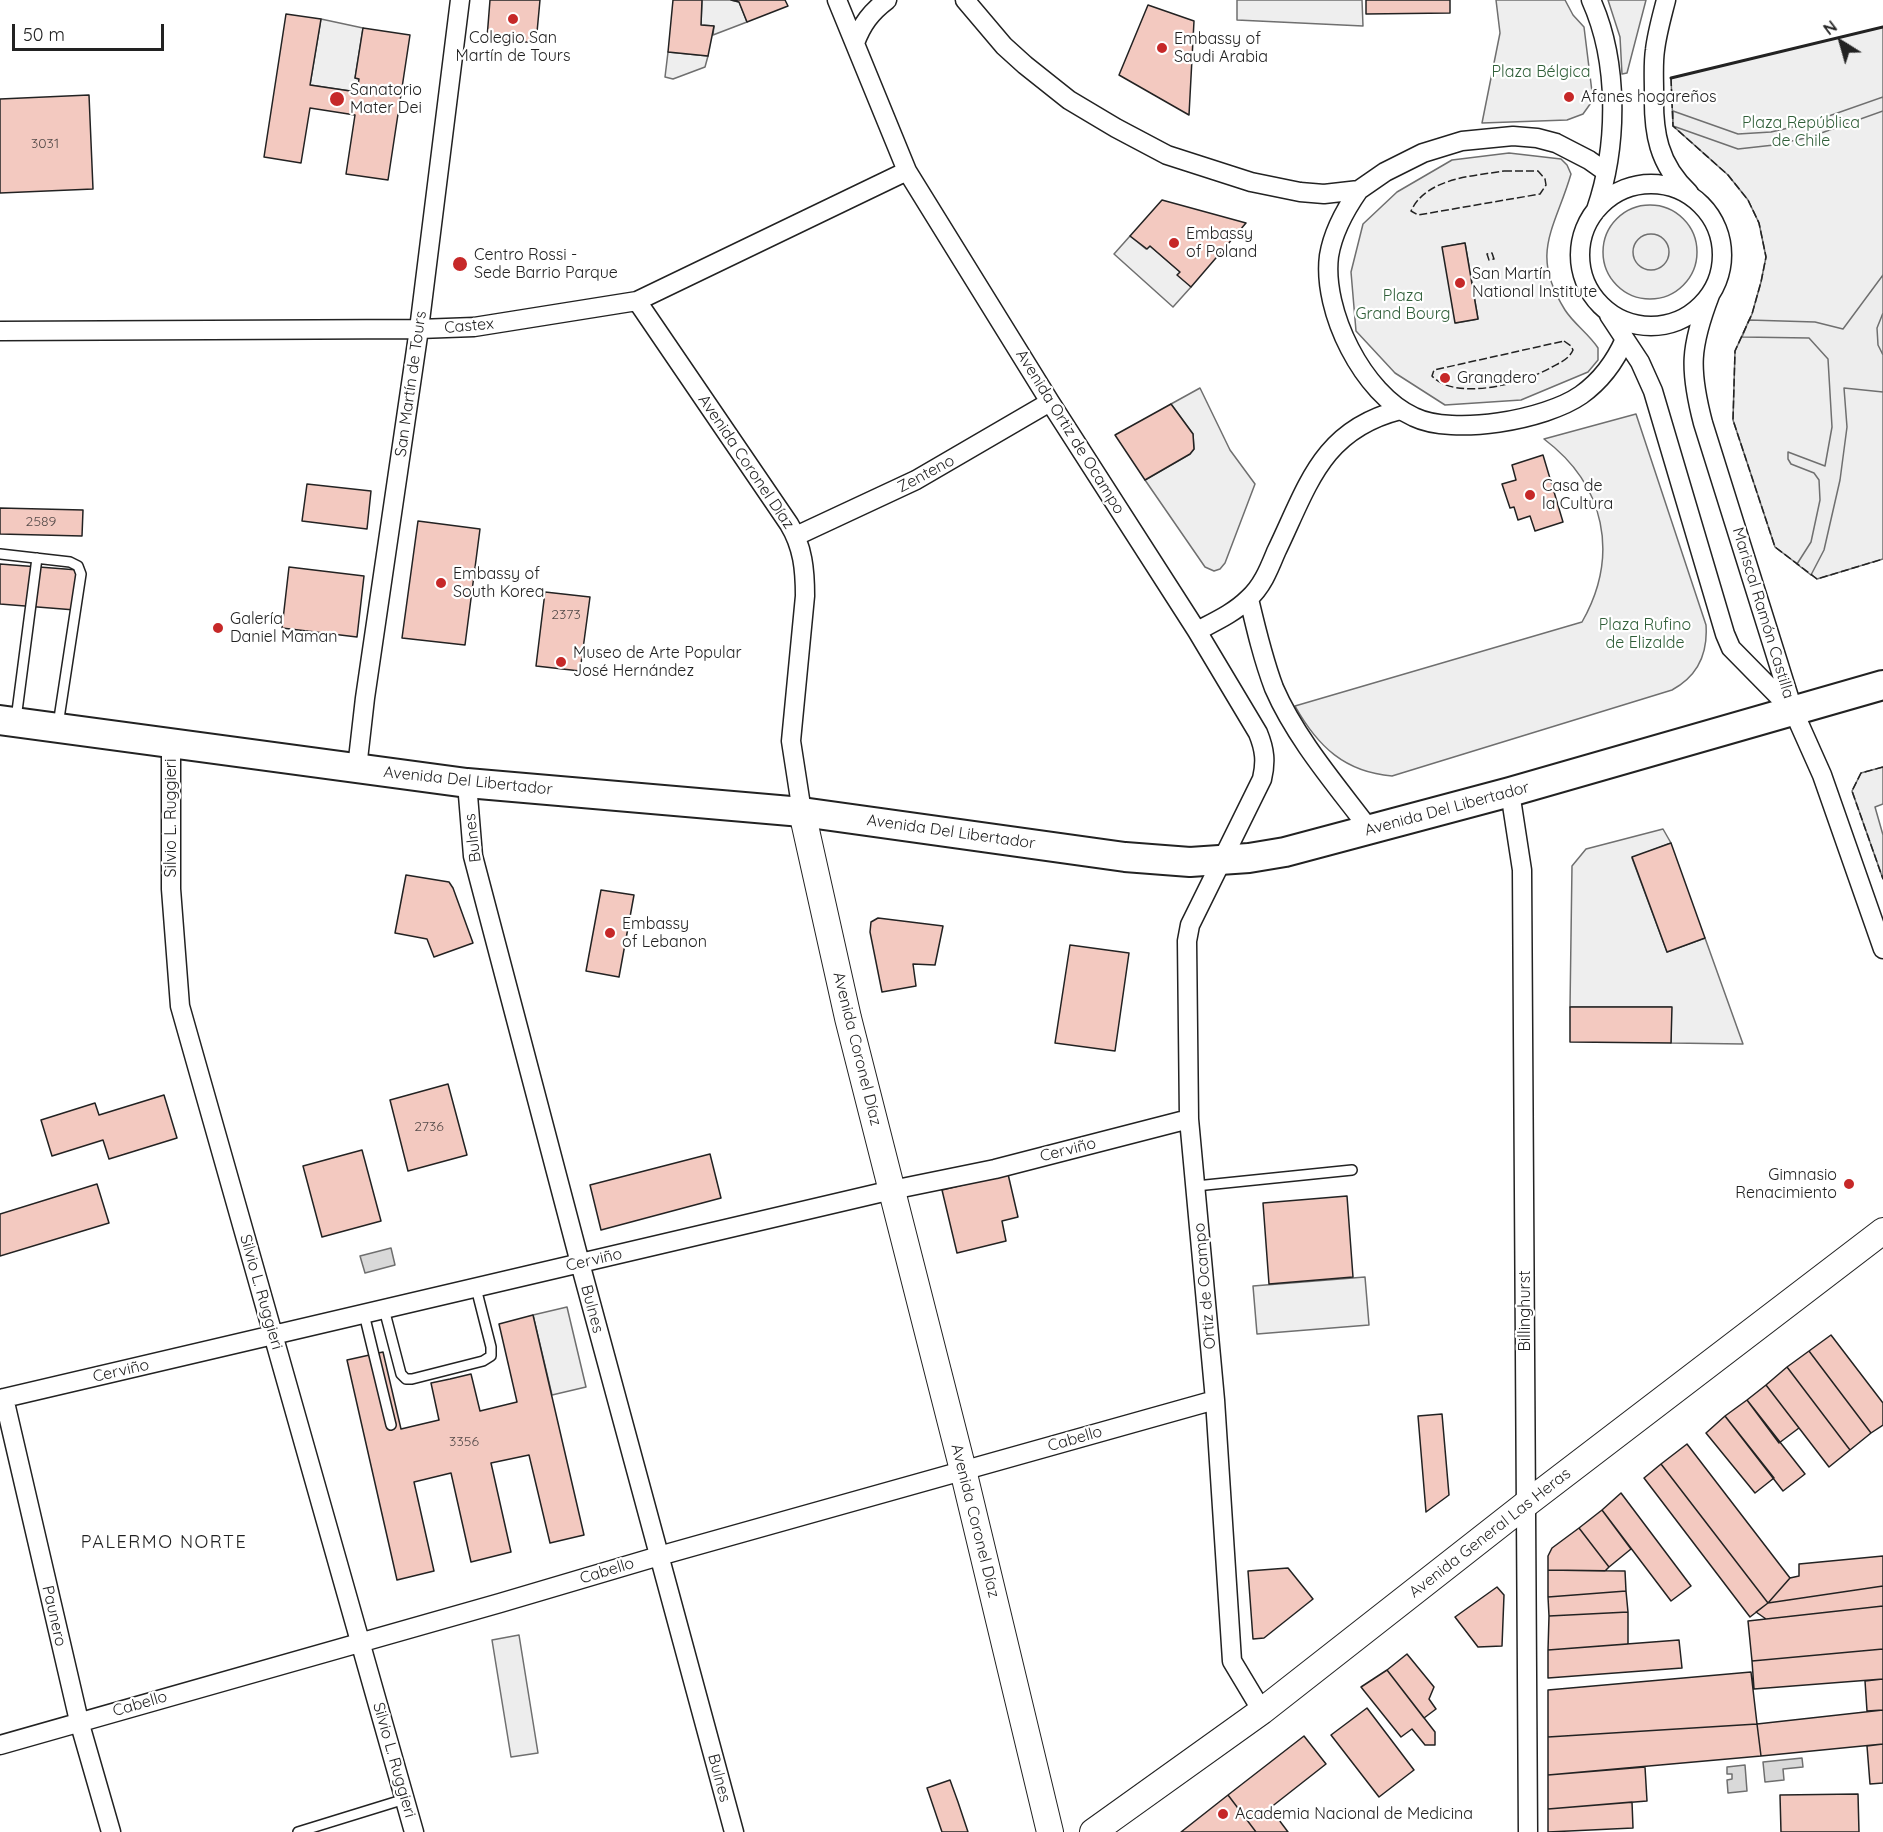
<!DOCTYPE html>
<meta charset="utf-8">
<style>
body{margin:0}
#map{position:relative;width:1883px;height:1832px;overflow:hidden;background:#fff;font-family:Quicksand,sans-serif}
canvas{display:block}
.north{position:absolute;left:1811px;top:12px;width:60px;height:60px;-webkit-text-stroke:4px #fff;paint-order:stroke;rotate:323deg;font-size:16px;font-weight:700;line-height:24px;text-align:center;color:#222}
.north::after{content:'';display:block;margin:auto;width:21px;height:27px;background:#222;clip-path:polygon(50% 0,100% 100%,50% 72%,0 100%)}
.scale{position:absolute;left:12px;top:24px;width:152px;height:27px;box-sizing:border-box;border:3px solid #222;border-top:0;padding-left:8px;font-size:18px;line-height:21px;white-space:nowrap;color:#222;-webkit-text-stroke:4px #fff;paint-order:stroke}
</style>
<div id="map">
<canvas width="1883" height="1832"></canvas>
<div class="north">N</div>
<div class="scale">50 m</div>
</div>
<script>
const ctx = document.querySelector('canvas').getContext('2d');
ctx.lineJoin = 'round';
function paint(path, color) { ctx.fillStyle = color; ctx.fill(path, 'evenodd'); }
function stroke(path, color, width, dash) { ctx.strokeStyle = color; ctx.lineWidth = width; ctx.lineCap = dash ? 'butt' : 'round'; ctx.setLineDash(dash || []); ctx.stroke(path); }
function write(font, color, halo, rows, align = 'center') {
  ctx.font = font + ' Quicksand,sans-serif'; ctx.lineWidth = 4.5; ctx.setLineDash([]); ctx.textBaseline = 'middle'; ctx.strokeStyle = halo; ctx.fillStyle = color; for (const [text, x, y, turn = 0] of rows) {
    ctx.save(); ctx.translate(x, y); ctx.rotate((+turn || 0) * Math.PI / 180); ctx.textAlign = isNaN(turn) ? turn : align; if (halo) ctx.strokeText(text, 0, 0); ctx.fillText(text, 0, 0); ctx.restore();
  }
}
const green = new Path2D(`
 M702,0h29l8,2 8,20 -34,13 1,-9 -13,-1z
 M1237,0h125l1,26 -126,-6z
 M1496,0h69l8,15 11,12 9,73 -10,14 -16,6 -85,3 18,-90z
 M1608,0h38l-19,73 -5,1 -2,-37z
 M321,19l42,9 -8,50 4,1 -2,13 -47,-7z
 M1883,27v532l-66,20 -42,-32 -42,-127 2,-69 17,-37 9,-32 5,-25 -7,-34 -11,-23 -20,-25 -55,-49 -2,-48z
 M668,52l40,4 -3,11 -32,12 -8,-2z
 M1509,153l52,6 6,6 4,9c-16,55 -42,79 -6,136 9,14 24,24 33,38v12l-10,12 -67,28 -76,5 -50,-32 -39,-42 -5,-59 12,-48 34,-32 55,-32zM1465,243l13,76 -22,4 -13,-76z
 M1603 252a47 47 0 1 1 94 0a47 47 0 1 1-94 0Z
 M1130,236l16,13 4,-3 30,26 11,15 -18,20 -59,-53z
 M1200,388l30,62 25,34 -30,79 -5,6 -6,2 -9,-4 -60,-87 45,-26 4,-5 -1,-15 -22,-30z
 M1636,414l70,211c2,29 -8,51 -34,65l-280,86c-47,-4 -74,-29 -97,-70l287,-84c38,-67 23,-137 -38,-183z
 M1883,767v37l-8,3 8,28v44l-31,-88 9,-18z
 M1663,829l8,14 -39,15 35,94 38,-14 38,106 -72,-1v-36h-101l2,-141 14,-17z
 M1365,1277l4,48 -112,9 -4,-48z
 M567,1307l19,80 -34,8 -19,-80z`);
paint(green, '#eee');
stroke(green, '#6f6f6f', 1.5);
const parking = new Path2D(`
 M1883,97v14l-73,26 -36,8 -36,4 -65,-23v-15l65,23 33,-2 35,-8z
 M1633 252a18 18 0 1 1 36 0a18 18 0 1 1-36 0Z
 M1883,275v38l-6,15 1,17 5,10v37l-39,-4 3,39 -7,53 -16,70 -13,25 -14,-11 14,-22 9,-42 -1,-20 -5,-7 -23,-9 -3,-5v-7l37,14 7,-39 -4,-68 -19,-21 -67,-1 7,-17 66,2 28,7z
 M519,1635l19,118 -27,4 -19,-117z`);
paint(parking, '#ededed');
stroke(parking, '#6f6f6f', 1.5);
const water = new Path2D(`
 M391,1248l4,17 -30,8 -5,-17z
 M1802,1758l1,9 -20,2 1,11 -19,2 -2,-20z
 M1745,1765l2,26 -19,2 -1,-13 5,-1v-5h-5v-7z`);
paint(water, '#d9d9d9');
stroke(water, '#6f6f6f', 1.5);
const building = new Path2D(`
 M490,0h50l-4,43 -49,-5z
 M673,0h29l-1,25 13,1 -6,30 -40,-4z
 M731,0h54l3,6 -41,16 -8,-20z
 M1366,0h84v13l-84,1z
 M1148,5l46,16 -5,94 -70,-40z
 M286,14l35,5 -11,66 47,7 2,-13 -4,-1 8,-50 47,7 -22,145 -42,-6 9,-59 -45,-7 -9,55 -37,-6z
 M89,95l4,94 -93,4v-94z
 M1162,200l84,23 -55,64 -14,-12 3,-3 -30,-26 -3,3 -17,-13z
 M1465,243l13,76 -23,4 -13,-76z
 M1171,404l22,30 1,15 -4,5 -45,26 -30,-45z
 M1543,455l20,67 -28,9 -5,-15 -12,4 -4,-13 -4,1 -8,-24 14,-4 -4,-15z
 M307,484l64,7 -4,38 -65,-8z
 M0,508l83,2 -1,26 -82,-2z
 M418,521l62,8 -15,116 -63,-7z
 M0,564l78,6 -3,40 -75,-6z
 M289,567l75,9 -7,61 -75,-9z
 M545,592l45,5 -10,74 -44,-5z
 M1671,843l34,95 -38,14 -35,-95z
 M406,875l43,7 4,6 20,55 -39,14 -7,-18 -32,-6z
 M601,890l33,5 -15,82 -33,-6z
 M878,918l65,8 -8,39 -22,-1 3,22 -34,6 -12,-60 1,-10z
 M1070,945l59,8 -14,98 -60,-8z
 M1570,1007h102l-1,36 -101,-1z
 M448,1084l19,71 -59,16 -18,-71z
 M164,1095l13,43 -68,21 -6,-19 -51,16 -11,-36 54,-17 4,12z
 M362,1150l19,71 -59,16 -19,-71z
 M710,1154l11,44 -120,32 -11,-45z
 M1008,1174l10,43 -16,4 4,20 -49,12 -15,-63z
 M97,1184l12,39 -109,33v-42z
 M1347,1196l6,81 -84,7 -6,-81z
 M533,1315l51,220 -34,8 -21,-88 -38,8 20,89 -40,10 -20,-89 -37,9 20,89 -37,9 -50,-220 36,-8 18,77 38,-9 -8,-37 19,-4 21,-5 9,37 37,-9 -18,-78z
 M1831,1335l52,68v22l-12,8 -62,-82z
 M1809,1351l62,82 -21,17 -63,-83z
 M1787,1367l63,83 -21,17 -63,-82z
 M1766,1385l33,43 -20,15 -32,-43z
 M1747,1400l58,74 -22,17 -58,-75z
 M1442,1414l7,81 -23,17 -8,-96z
 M1725,1416l49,62 -19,15 -49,-60z
 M1687,1444l103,134 -22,25 -107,-139z
 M1661,1464l107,139 -18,14 -106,-139z
 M1621,1493l70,93 -20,15 -69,-91z
 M1602,1510l29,39 -22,18 -30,-39z
 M1579,1528l30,39 -4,4 -57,-1v-14l4,-8z
 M1883,1556v30l-115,17 22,-25 9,-2v-12z
 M1288,1568l25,31 -49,39 -11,1 -5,-68z
 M1548,1570l77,1 1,20 -78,6z
 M1883,1586v20l-117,13 -10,-7 12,-9z
 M1497,1587l7,8 -2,51 -24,1 -23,-30z
 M1626,1591l2,21 -79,4 -1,-19z
 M1883,1606v43l-131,12 -4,-40z
 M1628,1612v32l-80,6 1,-34z
 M1679,1640l3,28 -134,10v-28z
 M1883,1649v30l-129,10 -2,-28z
 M1407,1654l27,33 -5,12 7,10 -12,9 -37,-48z
 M1387,1670l48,62v13h-10l-13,-16 -11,8 -40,-50z
 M1751,1672l6,52 -209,13v-47z
 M1883,1679v31l-16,1 -2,-30z
 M1367,1708l47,62 -35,27 -48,-62z
 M1883,1710v34l-122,12 -4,-32z
 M1757,1724l4,32 -213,19v-38z
 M1304,1736l22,28 -56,44 18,24h-32l-28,-37z
 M1883,1744v39l-13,1 -3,-38z
 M1645,1767l2,34 -99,8v-34z
 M950,1780l8,22 10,30h-26l-15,-44z
 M1858,1794l1,38h-78l-1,-37z
 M1228,1795l28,37h-75z
 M1632,1802l1,26 -85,4v-23z`);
paint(building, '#f3c9c0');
stroke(building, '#222', 1.5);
const lane = new Path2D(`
 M0,554l70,8 8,4 3,8 -23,151
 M16,719l21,-161
 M1196,1186l156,-16
 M384,1309l17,65 5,5h6l71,-18 8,-5v-9l-15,-59
 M364,1314l27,111
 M298,1832l107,-33`);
const street = new Path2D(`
 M837,0l70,171 143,231 147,229 61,102c7,17 8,29 4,46l-72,146 -3,16 2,178 26,281 17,261 30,50
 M965,0l39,46 21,19 44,35 47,28 51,27 84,27 49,10 24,2 35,-4 26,-18 38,-19 39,-12 51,-5 24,2 19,5 33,17 17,12
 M1591,0c28,62 27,146 5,210
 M1666,0c-4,16 -9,33 -11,50 -2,13 -1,28 -1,42 -1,40 4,72 35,101
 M855,43c7,-19 16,-31 32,-43
 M1580 255a71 71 0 1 1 142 0a71 71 0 1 1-142 0Z
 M1359,190c-14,20 -26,41 -30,66 -7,55 34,138 85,161 39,19 131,3 167,-22 21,-15 34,-33 44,-56
 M1710,295c-20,52 -21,74 -7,128l90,287 29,65 61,174
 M637,301l152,223c14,23 16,46 16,72l-14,145 11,71
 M1609,315l31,47 13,29 72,243 6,14 60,61
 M0,331l419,-2 55,-2 163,-26 270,-130
 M796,536l120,-56 134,-78
 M1249,599c7,30 14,60 25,89 22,51 63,98 96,142
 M1197,631c17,-9 37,-18 51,-32 14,-12 21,-30 28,-47 32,-66 45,-122 124,-142
 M171,743v146l9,117 234,826
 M357,768l8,-70 54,-369 41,-329
 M467,783l6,73 107,407 154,569
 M1510,792l12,78 6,962
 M4,1398l75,323 32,111
 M0,1399l892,-209 103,-21 194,-50
 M0,1745l500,-142 159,-47 556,-156`);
const secondary = new Path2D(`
 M802,812l46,206 115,452 87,362
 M1093,1832l169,-121 264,-207 357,-273`);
const primary = new Path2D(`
 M0,720l467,63 335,29 323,45 65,5 59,-4 36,-6 225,-60 373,-107`);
stroke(lane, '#222', 12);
stroke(street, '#222', 21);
stroke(secondary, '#222', 28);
stroke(primary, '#222', 32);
stroke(lane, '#fff', 9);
stroke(street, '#fff', 18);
stroke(secondary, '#fff', 26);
stroke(primary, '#fff', 28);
stroke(new Path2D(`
 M1671,78l2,48 55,49 20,25 11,23 7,34 -5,25 -9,32 -17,37 -2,69 42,127 42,32 66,-20
 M1504,171h34l7,8 1,6 -6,9 -122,21 -7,-4c15,-33 62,-35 93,-40z
 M1492,253l2,6 -5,1 -2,-6z
 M1564,341l7,5 2,4c-4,9 -12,12 -21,17 -27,16 -96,35 -120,9l2,-6z
 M1883,767l-22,6 -9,18 31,88`), '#222', 1.5, [8, 3]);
stroke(new Path2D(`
 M1671,78l212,-51`), '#222', 3);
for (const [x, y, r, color] of [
 [513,19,6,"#c62828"],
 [1162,48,6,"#c62828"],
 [1569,97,6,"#c62828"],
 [337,99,8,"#c62828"],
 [1174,243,6,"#c62828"],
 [460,264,8,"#c62828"],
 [1460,283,6,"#c62828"],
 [1445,378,6,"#c62828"],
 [1530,495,6,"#c62828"],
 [441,583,6,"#c62828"],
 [218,628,6,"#c62828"],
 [561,662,6,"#c62828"],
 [610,933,6,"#c62828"],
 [1849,1184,6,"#c62828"],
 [1223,1814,6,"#c62828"]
]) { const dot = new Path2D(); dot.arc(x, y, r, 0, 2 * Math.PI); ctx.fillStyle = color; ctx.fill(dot); stroke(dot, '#fff', 2); }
write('14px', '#564c4a', null, [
 ["3031",45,144],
 ["2589",41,522],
 ["2373",566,615],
 ["2736",429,1127],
 ["3356",464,1442]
]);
write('16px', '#222', '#fff', [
 ["Colegio San",513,38,"center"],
 ["Martín de Tours",513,56,"center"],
 ["Embassy of",1174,39],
 ["Saudi Arabia",1174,57],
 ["Sanatorio",350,90],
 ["Mater Dei",350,108],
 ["Afanes hogareños",1581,97],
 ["Embassy",1186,234],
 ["of Poland",1186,252],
 ["Centro Rossi -",474,255],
 ["Sede Barrio Parque",474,273],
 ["San Martín",1472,274],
 ["National Institute",1472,292],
 ["Granadero",1457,378],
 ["Casa de",1542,486],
 ["la Cultura",1542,504],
 ["Embassy of",453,574],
 ["South Korea",453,592],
 ["Galería",230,619],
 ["Daniel Maman",230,637],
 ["Museo de Arte Popular",573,653],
 ["José Hernández",573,671],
 ["Embassy",622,924],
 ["of Lebanon",622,942],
 ["Gimnasio",1837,1175,"right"],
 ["Renacimiento",1837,1193,"right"],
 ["Academia Nacional de Medicina",1235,1814]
], 'left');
write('16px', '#2f5e38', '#fff', [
 ["Plaza Bélgica",1541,72],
 ["Plaza República",1801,123],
 ["de Chile",1801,141],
 ["Plaza",1403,296],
 ["Grand Bourg",1403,314],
 ["Plaza Rufino",1645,625],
 ["de Elizalde",1645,643]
]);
write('16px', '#222', '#fff', [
 ["Castex",469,326,-5],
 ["San Martín de Tours",411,384,-82],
 ["Avenida Ortiz de Ocampo",1070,432,58],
 ["Avenida Coronel Díaz",746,462,56],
 ["Zenteno",926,474,-28],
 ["Mariscal Ramón Castilla",1763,613,73],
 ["Avenida Del Libertador",468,781,6],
 ["Avenida Del Libertador",1447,809,-15],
 ["Silvio L. Ruggieri",171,818,-90],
 ["Avenida Del Libertador",951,832,8],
 ["Bulnes",473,838,-97],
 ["Avenida Coronel Díaz",857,1049,76],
 ["Cerviño",1068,1150,-14],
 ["Cerviño",594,1260,-13],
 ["Ortiz de Ocampo",1205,1286,-95],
 ["Silvio L. Ruggieri",261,1292,74],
 ["Bulnes",592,1309,75],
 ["Billinghurst",1525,1311,-90],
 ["Cerviño",121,1371,-13],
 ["Cabello",1075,1439,-16],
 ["Avenida Coronel Díaz",975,1521,76],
 ["Avenida General Las Heras",1490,1533,-38],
 ["Cabello",607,1571,-17],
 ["Paunero",54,1616,77],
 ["Cabello",140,1704,-16],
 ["Silvio L. Ruggieri",394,1760,74],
 ["Bulnes",719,1778,75]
]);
ctx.letterSpacing = '1.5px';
write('18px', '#222', '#fff', [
 ["PALERMO NORTE",164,1543]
]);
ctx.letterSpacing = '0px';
</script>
